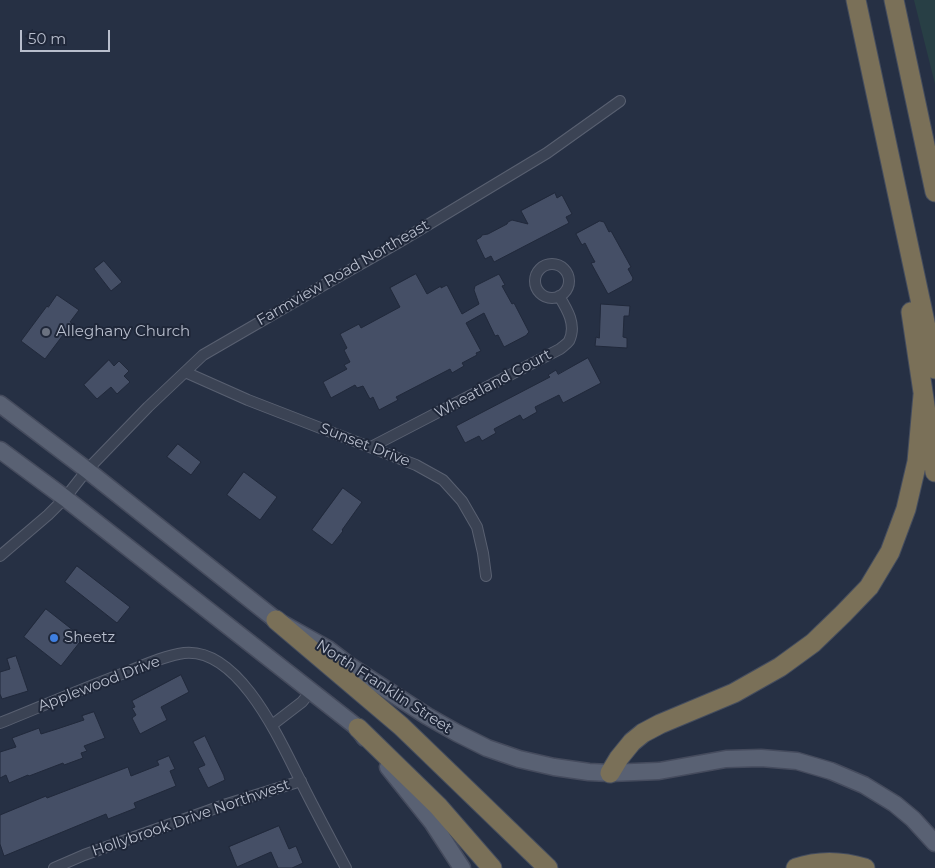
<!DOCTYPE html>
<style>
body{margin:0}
#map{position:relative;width:935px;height:868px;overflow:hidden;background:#263044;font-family:Montserrat,sans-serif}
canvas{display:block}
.scale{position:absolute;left:20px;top:30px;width:90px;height:22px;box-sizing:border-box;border:2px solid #b8becd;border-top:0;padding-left:6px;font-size:15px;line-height:18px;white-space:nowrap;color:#b8becd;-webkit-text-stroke:4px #1f2739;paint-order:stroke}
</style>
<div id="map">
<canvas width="935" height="868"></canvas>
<div class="scale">50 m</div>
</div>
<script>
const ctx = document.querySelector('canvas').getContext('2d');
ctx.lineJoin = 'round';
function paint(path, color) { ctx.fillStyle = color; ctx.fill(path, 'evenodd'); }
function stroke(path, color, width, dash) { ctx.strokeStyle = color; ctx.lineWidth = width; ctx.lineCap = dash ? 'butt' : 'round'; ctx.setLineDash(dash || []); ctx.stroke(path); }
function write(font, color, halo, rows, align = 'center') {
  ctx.font = font + ' Montserrat,sans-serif'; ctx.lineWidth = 4; ctx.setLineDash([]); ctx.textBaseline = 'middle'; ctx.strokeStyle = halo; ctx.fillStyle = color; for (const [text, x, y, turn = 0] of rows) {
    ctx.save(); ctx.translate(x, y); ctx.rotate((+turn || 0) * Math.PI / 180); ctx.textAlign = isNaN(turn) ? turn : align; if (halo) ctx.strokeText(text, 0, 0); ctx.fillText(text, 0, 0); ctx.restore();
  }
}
paint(new Path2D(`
 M914,0h21v84z`), '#283f45');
const building = new Path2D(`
 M555,193l2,5 5,-3 10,19 -6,3 3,6 -75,39 -3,-6 -6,3 -9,-19 5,-3 1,-2 6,-1 19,-10 1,-2 4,-2 16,4 -7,-13z
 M600,221l4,1 5,10 2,-1 20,36 -3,2 5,9 -1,3 -24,13 -17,-31 4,-1 -5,-9 -5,-10 -3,2 -6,-11z
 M104,261l18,21 -11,9 -17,-22z
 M416,274l11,20 14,-8v2l6,-3 15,29 17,-10 -5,-14 1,-4 24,-12 6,11 -3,1 10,18 2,-1 15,29 -2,2v1l-23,12 -6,-12 -3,1 -11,-23 -18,10 15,28 -5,2 1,2 -15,8 2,3 -12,7 -2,-4 -54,28 2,3 -19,10 -6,-13 -3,2 -7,-13 -6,2 -2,-3 -24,13 -8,-16 24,-13 -3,-4 6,-3 -6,-12 3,-2 -7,-14 19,-10 2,4 39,-21 -10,-19z
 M57,295l22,15 -9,12 2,1 -27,36 -24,-18 26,-35 1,1z
 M601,304l29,2 -1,10h-5l-1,21 4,1v10l-32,-2 1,-9 3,1z
 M588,358l13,25 -38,20 -4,-8 -24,12 2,5 -14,8 -3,-5 -26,14 2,4 -14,8 -3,-5 -14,7 -9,-17 94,-49 -2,-2 8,-5 2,4z
 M109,360l5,6 5,-5 10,10 -5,5 6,6 -13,12 -6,-7 -14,12 -13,-14z
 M178,444l23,18 -10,13 -24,-18z
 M244,472l33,25 -17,23 -33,-25z
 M343,488l19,14 -20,28 1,1 -11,14 -20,-15z
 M77,566l53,41 -13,16 -52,-41z
 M46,609l37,29 -22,28 -37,-29z
 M16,656l12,35 -26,8 -2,-5v-22l10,-3 -3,-10z
 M181,675l8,17 -28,15 6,13 -27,14 -8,-16 4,-3 -4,-7 3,-1 -3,-6z
 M94,712l11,26 -21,8 3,5 -6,2 2,5 -19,7 -1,-2 -34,13 -1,-1 -19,8 -3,-8 -6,3v-26l16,-5 -4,-9 27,-10 2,6 16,-5 27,-9 -2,-4z
 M205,736l19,40v1l1,3 -17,8 -10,-20 7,-3 -12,-23z
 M169,756l6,13 -5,2 6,15 -42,17 2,5 -28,11 -2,-5 -102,42 -4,-12v-29l46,-19 1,2 81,-31 3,9 28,-11 -2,-4z
 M279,826l10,23 7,-3 7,17 -11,5h-14l-7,-16 -34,15 -8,-20z`);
paint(building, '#454f66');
stroke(building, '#21293b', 1);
const minor = new Path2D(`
 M535 281a17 17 0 1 1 34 0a17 17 0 1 1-34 0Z
 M185,372l63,28 168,65 27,15 19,21 15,26 6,26 3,23
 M371,447l189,-98c3,-3 7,-5 9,-8 8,-16 -2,-32 -10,-45
 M0,556l48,-41 17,-17 22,-28 61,-63 55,-52 119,-69 74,-42 151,-91 73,-52
 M0,723c40,-16 79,-33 119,-48 21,-8 43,-19 65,-22 56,-6 97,90 118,131 14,28 29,56 44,84
 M272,725l30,-23 9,-11
 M54,868l30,-13 143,-51 74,-23`);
const primary = new Path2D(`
 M0,404l87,66 189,150 52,29 22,17 77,50 30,17 30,15 32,11 35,8 35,5 21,1 49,-2 67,-12 35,-1 36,3 34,10 33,14 31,19 18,15 22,24
 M0,450l65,48 293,230 7,10
 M388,767l44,55 30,46`);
const motorway = new Path2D(`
 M856,0l79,369
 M894,0l41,192
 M911,312l24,160
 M276,620l125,106 147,142
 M358,728l80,78 54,62
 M610,773l9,-15 13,-16 11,-9 17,-9 74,-31 46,-26 33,-24 30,-29 26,-27 21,-35 16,-43 11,-47 6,-67
 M796,868c23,-8 46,-7 69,0`);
stroke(minor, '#596071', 12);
stroke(primary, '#454b5d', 19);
stroke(motorway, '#454d5e', 21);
stroke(minor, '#3b4354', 10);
stroke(primary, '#596173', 16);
stroke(motorway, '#7a7058', 19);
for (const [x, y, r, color] of [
 [46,332,5,"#6b7280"],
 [54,638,5,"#3f7fe0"]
]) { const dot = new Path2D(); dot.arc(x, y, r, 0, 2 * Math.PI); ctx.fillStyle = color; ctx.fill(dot); stroke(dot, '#1f2739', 2); }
write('15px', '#b8becd', '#1f2739', [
 ["Farmview Road Northeast",343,273,-30],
 ["Wheatland Court",493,384,-28],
 ["Sunset Drive",365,445,21],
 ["Applewood Drive",99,684,-21],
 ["North Franklin Street",384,687,33],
 ["Hollybrook Drive Northwest",191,818,-19]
]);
write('15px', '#b8becd', '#1f2739', [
 ["Alleghany Church",56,332],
 ["Sheetz",64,638]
], 'left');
</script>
